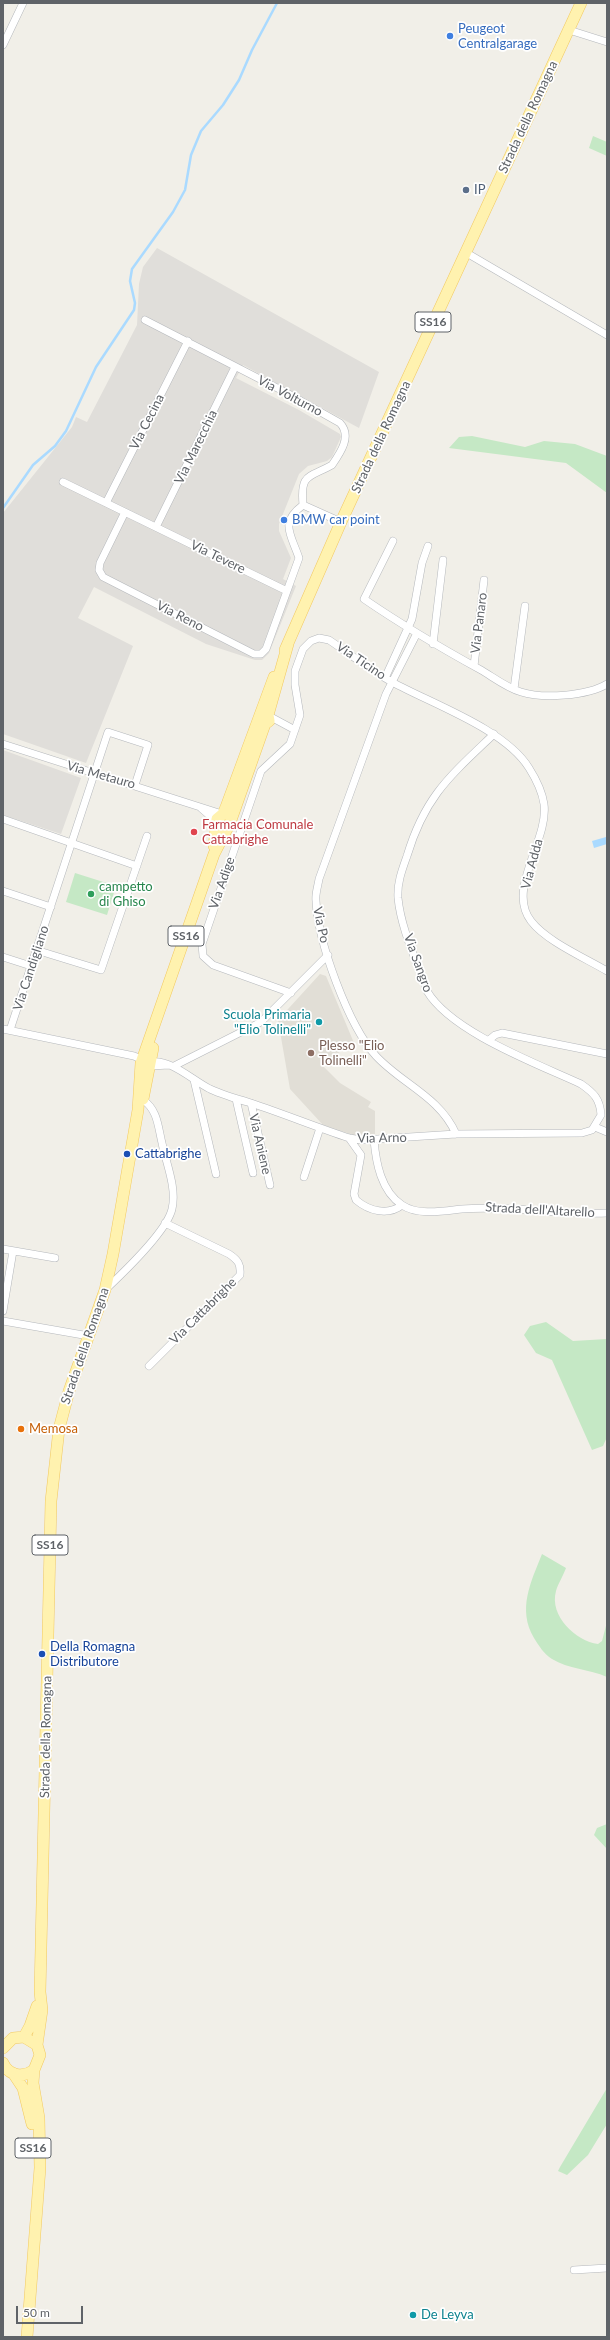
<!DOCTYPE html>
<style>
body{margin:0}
#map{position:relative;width:610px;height:2340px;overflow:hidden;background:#f1efe8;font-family:Lato,sans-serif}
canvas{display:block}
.frame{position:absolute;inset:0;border:4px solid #5f6368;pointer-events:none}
.scale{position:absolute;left:16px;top:2306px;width:67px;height:18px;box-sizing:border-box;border:2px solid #5f6368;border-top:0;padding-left:5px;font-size:12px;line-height:14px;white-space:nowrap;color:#5f6368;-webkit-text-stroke:3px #fff;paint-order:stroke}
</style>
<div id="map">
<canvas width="610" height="2340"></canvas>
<div class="frame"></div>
<div class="scale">50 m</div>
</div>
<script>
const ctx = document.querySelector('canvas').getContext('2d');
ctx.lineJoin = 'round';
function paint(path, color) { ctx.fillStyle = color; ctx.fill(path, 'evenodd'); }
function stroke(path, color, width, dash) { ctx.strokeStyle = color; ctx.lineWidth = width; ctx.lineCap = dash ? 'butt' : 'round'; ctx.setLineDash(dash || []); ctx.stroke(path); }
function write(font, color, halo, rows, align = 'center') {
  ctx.font = font + ' Lato,sans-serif'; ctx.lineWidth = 3.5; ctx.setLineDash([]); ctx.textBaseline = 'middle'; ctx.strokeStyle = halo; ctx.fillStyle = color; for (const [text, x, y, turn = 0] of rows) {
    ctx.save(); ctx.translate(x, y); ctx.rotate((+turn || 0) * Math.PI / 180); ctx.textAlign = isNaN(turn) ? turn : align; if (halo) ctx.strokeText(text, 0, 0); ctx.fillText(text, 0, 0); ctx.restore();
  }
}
paint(new Path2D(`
 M157,248l222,124 -20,56 -116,-63 -7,13 63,32 41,24 1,3 -9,20 -5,4 -19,5 -9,8 -20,50v7l12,27 -8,21 13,7 -27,67 -7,7h-7l-49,-16 -112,-57 -16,31 55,28 -47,117 -83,-29v-221l69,-86 4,-10 11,5 50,-97 2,-41 4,-17z
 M3,750l78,28 -20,56 -58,-19z`), '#e0deda');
paint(new Path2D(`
 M320,974l6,2 28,67 -33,21 19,19 31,19 -3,5 7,4v23l-22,1 -30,-10 -33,-36 -12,-69z`), '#e1ded6');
paint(new Path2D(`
 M593,136l14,6v14l-18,-8z
 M472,436l53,11 19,-6 31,3 32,12v37l-41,-30 -117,-15 10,-11z
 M75,873l41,13 -9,29 -41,-13z
 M546,1322l27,19 34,-2v98l-4,9 -11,4 -40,-90 -16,-7 -12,-18 6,-9z
 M542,1554l24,14c-3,8 -8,16 -10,23 -7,25 20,50 42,53l4,-3 5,-19v55c-18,-8 -39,-8 -55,-18 -8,-5 -13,-13 -18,-21 -17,-29 -3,-56 8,-84z
 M607,1824v25l-13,-14 3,-7z
 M607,2088v36l-19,31 -21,20 -9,-4 2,-4z`), '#c5e8c5');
paint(new Path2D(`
 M606,837l1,7 -13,4 -2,-7z`), '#aadaff');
stroke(new Path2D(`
 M3,508l30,-43 22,-19 11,-15 30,-64 38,-57 1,-7 -5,-22 2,-12 41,-57 12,-22 6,-35 10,-24 22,-26 16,-25 13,-30 25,-47`), '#aadaff', 2.5);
const minor = new Path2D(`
 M569,30l38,12
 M3,45l20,-42
 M465,252l142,83
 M145,320l140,72 55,31c12,13 1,29 -8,42 -23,13 -32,8 -29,40
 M63,482l224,109 12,-33c-8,-24 -20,-35 4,-53
 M106,503l82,-162
 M303,505l38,17
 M125,512l-25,51 -1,7 4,7 151,77h7l5,-5 21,-58
 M156,527l79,-160
 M393,541l-29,58c38,26 77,49 117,71 12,7 26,18 40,22 22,7 66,4 86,-8
 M417,633l-31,61 -67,185c-1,7 -4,15 -3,22 2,41 32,124 60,155 26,28 64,41 80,78
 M433,644l10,-84
 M474,666l10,-86
 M385,678l27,-59 10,-56 6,-17
 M514,689l11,-83
 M269,716l26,14
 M3,744l219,70
 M201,808l16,14
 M3,819l134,47
 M3,891l48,16
 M36,950l65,20 46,-134
 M3,957l28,9
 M291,993l-78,-28 -10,-9 -1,-12 59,-173 29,-27 10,-29 -5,-30v-14l8,-22 8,-8 8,-3 10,2c21,14 41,30 63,42 40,22 113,47 137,86 7,11 13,23 15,36 5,36 -38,85 -13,117 15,20 54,37 76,50
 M3,1029l131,27 9,4
 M10,1030l98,-298 40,13 -13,40
 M489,1040l6,-5 7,-2 105,21
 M151,1062c20,-3 41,18 59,27 13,6 27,10 41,14 33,11 65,24 98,35l13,2 94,-6 126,-1 10,-3 9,-15c-1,-16 -7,-22 -20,-31 -43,-20 -130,-52 -154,-93 -10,-29 -26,-62 -29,-93 -1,-15 4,-28 9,-42 18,-60 43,-80 87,-122
 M151,1066l18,-1
 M174,1066l87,-44 67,-67
 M194,1080l22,94
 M236,1099l17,74
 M251,1103l19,82
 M595,1127l12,5
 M349,1138l12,17 -7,39 2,6c13,11 32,16 46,5
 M374,1140c2,23 7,51 28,65 16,11 42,6 60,4 48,-4 96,6 145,4
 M304,1177l16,-49
 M3,1249l52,9
 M106,1289c17,-16 61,-58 66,-80 5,-21 -6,-46 -10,-66 -4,-16 -4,-33 -19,-43
 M3,1311l10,-60
 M3,1321l86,15
 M149,1366l91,-91c1,-11 -2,-15 -11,-21l-64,-31
 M574,2270l33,-2`);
const primary = new Path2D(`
 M285,650l56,-128 240,-519
 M214,846l3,-27 6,-5 3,-7 48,-130
 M143,1099l10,-51
 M24,2037l6,-11 7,-20
 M37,2045l5,-35 -2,-18 11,-491 8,-72 10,-38 36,-101 8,-36 25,-144 3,-47 73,-209 16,-31 35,-99 4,-3 -1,-6 20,-71
 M3,2048l10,-10 11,-1 13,8 3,10 -6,15c-11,8 -25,6 -31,-7
 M13,2073l10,15 9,36
 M27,2337l13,-169 -1,-50 -6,-35 1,-13`);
stroke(minor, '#b5b8bc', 8);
stroke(primary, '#f2c960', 12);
stroke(minor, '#fff', 7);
stroke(primary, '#fff2af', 11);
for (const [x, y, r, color] of [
 [450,36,4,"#3f7fe0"],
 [466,190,4,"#5c6f8a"],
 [284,520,4,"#3f7fe0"],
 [194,832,4,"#e0444e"],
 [91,894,4,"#2e9e5b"],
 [319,1022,4,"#0f9aa8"],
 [311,1053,4,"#8d6e63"],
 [127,1154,4,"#1a4fb4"],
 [21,1429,4,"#e8710a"],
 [42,1654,4,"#1a4fb4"],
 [413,2315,4,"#0f9aa8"]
]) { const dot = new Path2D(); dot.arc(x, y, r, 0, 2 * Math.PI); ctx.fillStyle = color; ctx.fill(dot); stroke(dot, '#fff', 1.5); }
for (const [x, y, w] of [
 [433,322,36],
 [186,936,36],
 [50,1545,36],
 [33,2148,36]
]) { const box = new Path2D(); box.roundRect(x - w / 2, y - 10, w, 20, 3); ctx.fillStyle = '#fff'; ctx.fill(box); stroke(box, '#5f6368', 1); }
write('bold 12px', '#5f6368', null, [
 ["SS16",433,322],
 ["SS16",186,936],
 ["SS16",50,1545],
 ["SS16",33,2148]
]);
write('13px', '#366cbe', '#fff', [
 ["Peugeot",458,29],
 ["Centralgarage",458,44],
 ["BMW car point",292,520]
], 'left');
write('13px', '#5f6368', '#fff', [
 ["Strada della Romagna",528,117,-65],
 ["Via Volturno",290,396,28],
 ["Via Cecina",147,422,-63],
 ["Strada della Romagna",381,437,-65],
 ["Via Marecchia",196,447,-64],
 ["Via Tevere",218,557,26],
 ["Via Reno",180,616,27],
 ["Via Panaro",479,623,-83],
 ["Via Ticino",361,661,34],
 ["Via Metauro",101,775,16],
 ["Via Adda",532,864,-75],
 ["Via Adige",222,883,-71],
 ["Via Po",321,925,78],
 ["Via Sangro",418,963,70],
 ["Via Candigliano",31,968,-72],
 ["Via Arno",382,1138,-1],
 ["Via Aniene",260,1144,77],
 ["Strada dell'Altarello",540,1210,3],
 ["Via Cattabrighe",203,1311,-45],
 ["Strada della Romagna",85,1346,-71],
 ["Strada della Romagna",46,1737,-89]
]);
write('13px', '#4e5e75', '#fff', [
 ["IP",474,190]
], 'left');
write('13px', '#be3a42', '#fff', [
 ["Farmacia Comunale",202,825],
 ["Cattabrighe",202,840]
], 'left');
write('13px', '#27864d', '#fff', [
 ["campetto",99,887],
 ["di Ghiso",99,902]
], 'left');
write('13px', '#0d838f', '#fff', [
 ["Scuola Primaria",311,1015],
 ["\"Elio Tolinelli\"",311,1030],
 ["De Leyva",421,2315,"left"]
], 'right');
write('13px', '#785e54', '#fff', [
 ["Plesso \"Elio",319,1046],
 ["Tolinelli\"",319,1061]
], 'left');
write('13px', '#164399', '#fff', [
 ["Cattabrighe",135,1154],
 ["Della Romagna",50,1647],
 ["Distributore",50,1662]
], 'left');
write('13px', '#c56008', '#fff', [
 ["Memosa",29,1429]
], 'left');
</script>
